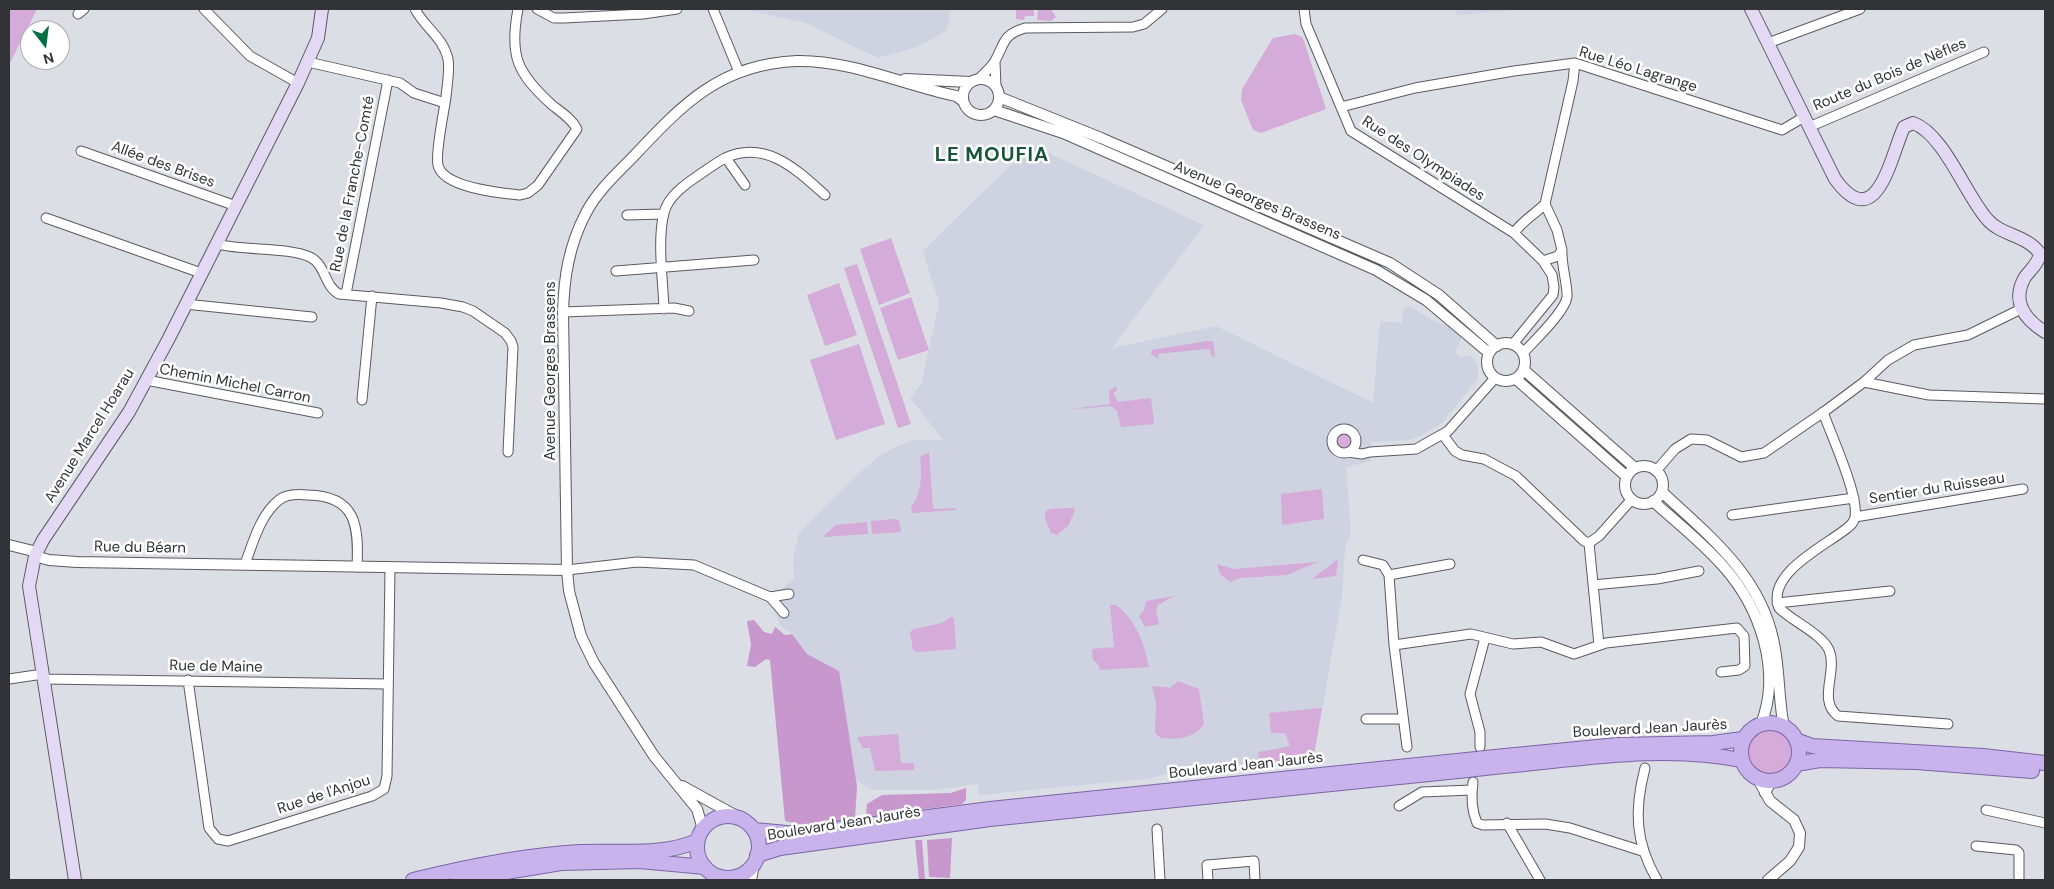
<!DOCTYPE html>
<meta charset="utf-8">
<style>
body{margin:0}
#map{position:relative;width:2054px;height:889px;overflow:hidden;background:#dcdee6;font-family:"DM Sans",sans-serif}
canvas{display:block}
.frame{position:absolute;inset:0;border:10px solid #323336;pointer-events:none}
.north{position:absolute;left:20px;top:20px;width:50px;height:50px;box-sizing:border-box;background:#fff;border:1px solid #adadaf;border-radius:50%;rotate:165deg;font-size:14px;font-weight:700;line-height:20px;text-align:center;color:#323336}
.north::after{content:'';display:block;margin:auto;width:18px;height:22px;background:#036e46;clip-path:polygon(50% 0,100% 100%,50% 72%,0 100%)}
</style>
<div id="map">
<canvas width="2054" height="889"></canvas>
<div class="frame"></div>
<div class="north">N</div>
</div>
<script>
const ctx = document.querySelector('canvas').getContext('2d');
ctx.lineJoin = 'round';
function paint(path, color) { ctx.fillStyle = color; ctx.fill(path, 'evenodd'); }
function stroke(path, color, width, dash) { ctx.strokeStyle = color; ctx.lineWidth = width; ctx.lineCap = dash ? 'butt' : 'round'; ctx.setLineDash(dash || []); ctx.stroke(path); }
function write(font, color, halo, rows, align = 'center') {
  ctx.font = font + ' "DM Sans",sans-serif'; ctx.lineWidth = 5; ctx.setLineDash([]); ctx.textBaseline = 'middle'; ctx.strokeStyle = halo; ctx.fillStyle = color; for (const [text, x, y, turn = 0] of rows) {
    ctx.save(); ctx.translate(x, y); ctx.rotate((+turn || 0) * Math.PI / 180); ctx.textAlign = isNaN(turn) ? turn : align; if (halo) ctx.strokeText(text, 0, 0); ctx.fillText(text, 0, 0); ctx.restore();
  }
}
paint(new Path2D(`
 M743,9h208l-4,21 -19,12 -7,1v3l-43,12 -72,-35z
 M1455,9h74l-72,6z
 M1031,145l173,80 -92,123 104,-22 157,77 7,-82 22,2 1,-14 7,-3 22,14 32,12 -9,21 5,4 10,-2 8,10v14l-35,43 -22,14 -13,4 -37,2v19l-25,6 5,64 -6,18 -3,48 -29,164 -113,5 -55,13 -166,16 -1,-11 -42,6h-63l-17,-10 -6,-41 -18,-72 -25,-13 -15,-20 -12,-9 -5,-14 -5,-5v-14l12,-3 12,-11 -1,-19 6,-26 52,-53 27,-23 15,-9 20,-8h30l-33,-42 11,-14 18,-81 -16,-52z`), '#cfd2e1');
paint(new Path2D(`
 M9,9h28l-28,56z
 M1016,9h18v7h-9l-1,4 -8,-1z
 M1038,9h13l5,8 -5,4 -14,-1z
 M1295,34l7,3 2,4 22,68 -65,24 -8,-3 -12,-30 1,-11 31,-51z
 M891,238l19,55 -31,12 -19,-56z
 M857,264l54,160 -13,4 -54,-160z
 M839,283l18,52 -32,11 -18,-51z
 M911,297l18,53 -31,10 -18,-52z
 M1207,341h6l2,17 -4,-3 -1,-6h-4l-48,5 1,5 -8,-5 1,-4z
 M859,344l26,80 -49,16 -26,-80z
 M1116,386l1,5 -4,1 5,10 33,-4 3,26 -33,3 -4,-16 -6,-5 -47,4 46,-6 -1,-13z
 M1336 441a8 8 0 1 1 16 0a8 8 0 1 1-16 0Z
 M929,452l4,57 22,-1 1,2 -44,3 -1,-5c11,-16 11,-33 9,-51z
 M1322,489l2,30 -42,6 -1,-31z
 M1073,508l2,2 -7,16 -11,9 -6,-2 -6,-15v-6l5,-3z
 M896,519l3,2 2,11 -29,2 -1,-13z
 M867,522l1,12 -45,3 13,-12z
 M1338,559l-2,17 -24,3z
 M1318,562l-31,13 -47,3 -10,4 -10,-8 -3,-10 17,5z
 M1174,596l-16,9 -2,6 3,13 -14,3 -6,-11 5,-6 2,-9z
 M1110,605h6c20,15 28,38 33,62l-49,3 -2,-6 -5,-4 -1,-11 22,-2z
 M951,617l3,1 2,31 -38,3 -5,-2 -3,-18 4,-3 28,-6z
 M1178,681l21,8 5,35c-9,14 -27,16 -43,14l-6,-5 1,-29 -4,-18 18,2z
 M1322,708l-9,53 -56,2 2,-11 31,-6 -5,-13h-14l-2,-20z
 M1746 751a24 24 0 1 1 48 0a24 24 0 1 1-48 0Z
 M898,734l3,29h13v7l-39,1 -5,-23h-7l-6,-11z`), '#d4abd9');
paint(new Path2D(`
 M754,620l10,12 8,2 3,-7 10,8 7,-1 15,20 32,17 18,115 -2,33 -51,6 -19,-4 -15,-161 -4,-1 -11,8 -8,-1 4,-21 -4,-24z
 M966,788v12l-4,4 -96,13 1,-13 15,-9 69,-2z
 M952,838l-2,40 -21,-1 -2,-37z
 M915,840h7l3,40h-6z`), '#c797cd');
const minor = new Path2D(`
 M204,9l46,47 48,27
 M415,9c10,19 28,28 33,50 2,12 -1,26 -2,38 -2,15 -11,56 -8,68 5,23 63,28 82,30l8,-2 10,-8 39,-56c-5,-10 -16,-17 -25,-24 -35,-32 -43,-49 -34,-96
 M537,9l17,9h10l79,-4 34,-5
 M713,9l26,63
 M1304,9l2,15 45,107 163,102 29,28 9,14 2,12 -1,8 -40,49
 M78,14l6,-5
 M1768,43l92,-34
 M308,62l92,21 14,10 31,10
 M995,62l1,25
 M979,79c5,-6 12,-11 16,-18 10,-18 7,-26 30,-33l108,-1 11,-3 18,-15
 M1341,107l74,-19 99,-17 61,-8 207,67 22,-13
 M1809,127l175,-75
 M81,151l155,55
 M726,158l19,27
 M627,215l36,-1
 M46,218l155,55
 M1514,233c8,-12 21,-19 31,-29l28,-123 2,-18
 M217,244c27,7 72,3 93,13 16,8 14,29 29,37l102,9 22,4 10,4 32,22 6,8 2,6 -5,105
 M1543,261l15,-5 4,-6 -5,-20 -12,-26
 M616,271l138,-11
 M346,294l42,-214
 M185,304l127,13
 M664,309c-1,-29 -7,-69 0,-96 4,-17 22,-29 35,-38 9,-6 17,-12 26,-17 41,-19 72,12 100,37
 M563,312l111,-4 15,3
 M1523,353c11,-12 42,-41 44,-56 1,-11 -6,-32 -5,-47
 M146,380l172,33
 M1864,382l65,13 116,4
 M362,400l10,-104
 M1823,412c8,23 36,83 32,105 -1,6 -5,9 -9,12 -23,18 -80,45 -67,79 13,13 43,26 50,42 9,22 -12,50 9,66l110,8
 M1332 441a12 12 0 1 1 24 0a12 12 0 1 1-24 0Z
 M1443,435l12,16 7,4 22,4 32,17 68,65 5,2
 M1348,452l14,2 8,-2 46,-3 32,-18 47,-53
 M1656,471l19,-22 16,-10 16,1 34,17 23,-4 61,-42 39,-29 24,-22 26,-15 54,-10 53,-26
 M1732,515l122,-17
 M1855,517l168,-28
 M1589,543l10,102
 M1589,543l10,-7 33,-37
 M1363,560l20,5 6,10 61,-11
 M245,564c8,-21 15,-49 34,-64 7,-6 19,-6 29,-5 48,1 51,30 49,72
 M567,570l70,-8 57,3 76,32 14,16
 M1389,575l5,70 13,102
 M1593,585l64,-6 42,-8
 M770,597l19,-3
 M1777,603l113,-12
 M1394,645l77,-11 42,10 28,-2 33,12 32,-11 131,-15 7,8 1,30 -6,4 -18,2
 M9,679l34,-5
 M44,679l344,5
 M188,680l21,148 9,11 10,2 144,-45 12,-7 3,-13 3,-208
 M1366,719h36
 M1480,747v-15l-10,-38 15,-56
 M1645,768c-11,42 -10,74 12,112
 M1473,782c-2,14 -2,27 4,41l6,2 62,-1 25,4 72,23
 M1399,806l23,-14 50,-2
 M1986,810l59,13
 M1507,823l33,57
 M1157,829l3,51
 M1976,846l40,4 3,3v27
 M1208,880l-1,-15 47,-4 1,19`);
const tertiary = new Path2D(`
 M963 97a18 18 0 1 1 36 0a18 18 0 1 1-36 0Z
 M905,79l66,3
 M999,97l102,41 289,125 49,32 58,51
 M994,110l69,23 313,137 50,30 63,53
 M1487 362a19 19 0 1 1 38 0a19 19 0 1 1-38 0Z
 M1524,370l111,98
 M1516,379l111,98
 M1625 485a19 19 0 1 1 38 0a19 19 0 1 1-38 0Z
 M1662,492c46,43 97,82 111,147 7,29 5,59 11,88
 M1653,501c23,21 49,41 70,65 37,41 59,105 38,158
 M9,545l28,7
 M35,556l14,4 28,2 490,8
 M1758,779l12,22 24,19 6,13 -1,14 -9,14 -22,19
 M682,786l58,32
 M1765,793l6,-12
 M703,829l-6,-20 -43,-53 -60,-93 -13,-27 -12,-45 -2,-21 -4,-258c1,-35 6,-67 23,-99 10,-20 30,-39 46,-55 49,-52 87,-94 165,-97 54,-1 106,24 159,35l7,5
 M715,875l8,5
 M751,880l3,-16`);
const secondary = new Path2D(`
 M1751,9l84,170c42,58 56,-24 69,-52l9,-4c31,11 52,71 74,96 14,17 41,16 53,35 -2,10 -9,15 -15,23 -14,24 -1,42 20,55
 M75,880l-46,-294 6,-30 8,-16 86,-128 39,-72 130,-257 20,-45 4,-29`);
const primary = new Path2D(`
 M1741 752a29 29 0 1 1 58 0a29 29 0 1 1-58 0Z
 M1796,740l16,6 171,10 62,7
 M1505,756l113,-11 95,-2 30,-4
 M1796,764l24,-4 96,2 116,9
 M1503,766c78,-7 161,-22 238,-6
 M697 847a31 31 0 1 1 62 0a31 31 0 1 1-62 0Z
 M754,830l44,4 192,-25 467,-48
 M757,855l23,-7 210,-29 468,-48
 M413,880c53,-13 113,-25 167,-28 39,-2 81,5 117,-11
 M458,880l103,-17 79,-2 65,6`);
stroke(minor, '#595b61', 11);
stroke(tertiary, '#595b61', 12);
stroke(secondary, '#595b61', 14);
stroke(primary, '#7b65a4', 16);
stroke(minor, '#fff', 9);
stroke(tertiary, '#fff', 10);
stroke(secondary, '#e3d9f5', 12);
stroke(primary, '#c8b3ec', 14);
const primaryBridge = new Path2D(`
 M1457,761l48,-5
 M1458,771l45,-5`);
stroke(primaryBridge, '#7b65a4', 16, []);
stroke(primaryBridge, '#c8b3ec', 14);
write('15px', '#323336', '#fff', [
 ["Rue Léo Lagrange",1638,70,17],
 ["Route du Bois de Nèfles",1890,75,-23],
 ["Rue des Olympiades",1423,159,33],
 ["Allée des Brises",163,165,20],
 ["Rue de la Franche-Comté",353,184,-79],
 ["Avenue Georges Brassens",1257,201,23],
 ["Avenue Georges Brassens",551,371,-90],
 ["Chemin Michel Carron",235,384,11],
 ["Avenue Marcel Hoarau",90,436,-58],
 ["Sentier du Ruisseau",1937,489,-9],
 ["Rue du Béarn",140,548,1],
 ["Rue de Maine",216,667,1],
 ["Boulevard Jean Jaurès",1650,729,-3],
 ["Boulevard Jean Jaurès",1246,766,-6],
 ["Rue de l'Anjou",324,795,-18],
 ["Boulevard Jean Jaurès",844,824,-9]
]);
ctx.letterSpacing = '1px';
write('bold 20px', '#18563a', '#fff', [
 ["LE MOUFIA",992,156]
]);
ctx.letterSpacing = '0px';
</script>
